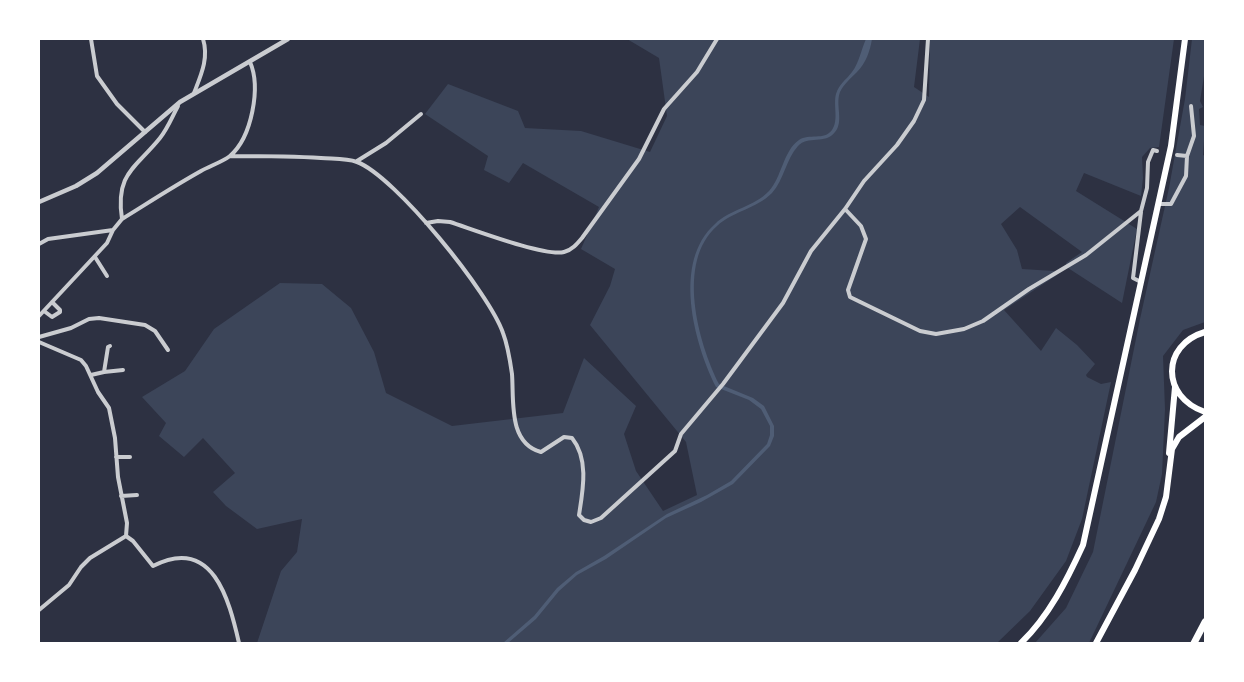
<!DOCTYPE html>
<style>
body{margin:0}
#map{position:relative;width:1244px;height:682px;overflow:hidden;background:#2d3142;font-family:Karla,sans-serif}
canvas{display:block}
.frame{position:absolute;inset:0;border:40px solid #fff;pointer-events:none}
</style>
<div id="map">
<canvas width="1244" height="682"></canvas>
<div class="frame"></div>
</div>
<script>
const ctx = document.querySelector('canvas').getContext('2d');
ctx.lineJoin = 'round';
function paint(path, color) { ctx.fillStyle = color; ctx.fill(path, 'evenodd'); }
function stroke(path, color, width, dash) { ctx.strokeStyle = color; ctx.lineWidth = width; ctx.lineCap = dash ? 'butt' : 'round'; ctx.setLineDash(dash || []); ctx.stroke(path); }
paint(new Path2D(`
 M627,39h293l-6,48 15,10 1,-58h244l-15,108 -9,1 -8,9 1,21 -2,18 -57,-23 -8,18 61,38 -15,74 -54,-35 -2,-5 16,-11 -62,-45 -19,17 16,26 5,19 32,2 3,4 -53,35 37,41 15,-23 21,17 18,19 -9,11 1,2 14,7 10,-2 -29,137 -16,42 -36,50 -33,32h-740l24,-72 16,-19 5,-33 -45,10 -31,-23 -13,-14 22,-19 -32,-35 -19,19 -25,-21 7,-13 -24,-26 43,-26 29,-42 66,-46 42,1 29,24 23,44 12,41 66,33 111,-13 21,-55 52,48 -12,28 12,37 27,40 34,-16 -11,-53 -96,-117 20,-39 5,-17 -34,-20 18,-42 -76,-44 -14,20 -25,-13 4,-14 -63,-42 23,-30 70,27 7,17 56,3 69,21 17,-36 -8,-58z
 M1192,39h13v31l-5,31 3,6 -4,2 1,16 5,1 -2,29 2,1v166l-22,8 -20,26 2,53 -3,65 -6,28 -67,141h-54l31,-35 27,-56 47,-233 29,-131 16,-89z`), '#3c4559');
paint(new Path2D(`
 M866,39h6c-2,12 -6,24 -15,33 -6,6 -13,12 -17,20 -5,13 4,29 -5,40 -10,13 -27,3 -37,14 -12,13 -14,34 -26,47 -16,16 -39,18 -55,33 -41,36 -19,116 2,158l34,14 11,8 10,20v10l-4,10 -37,38 -32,18 -35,16 -60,41 -29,16 -18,16 -23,28 -28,24h-5l31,-27 23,-28 19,-16 28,-16 63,-42 40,-19 24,-14 36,-37 3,-9v-9l-9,-17 -12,-9 -33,-13c-22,-44 -44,-125 -1,-163 15,-15 39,-17 54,-33 13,-14 14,-40 30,-51 10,-7 25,1 33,-10 7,-10 1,-25 4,-36 3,-10 10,-14 16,-22 7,-9 9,-22 14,-33z`), '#4f5d75');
stroke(new Path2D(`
 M91,39l6,37 20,28 28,28
 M194,93c7,-18 15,-35 9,-54
 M1177,155l10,1
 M230,156c30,0 61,0 91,2 12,1 25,0 36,4 38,14 133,132 146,171 5,13 7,27 9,41 2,27 -4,69 29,78l23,-15 8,1c17,21 11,52 7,77l5,5 7,2 10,-4 74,-67 6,-17 42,-50 60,-81 28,-52 34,-42 19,-28 33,-36 17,-24 10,-21 4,-61
 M357,161l29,-18 35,-29
 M1159,204h12l15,-28 1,-20 7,-20 -3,-30
 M845,209l16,17 5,13 -18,51 2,7 70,34 16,3 28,-5 19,-8 46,-32 57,-34 55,-44 6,-23 1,-26 5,-12 4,1
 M1141,212l-8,66 8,4
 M122,219c-7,-46 14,-51 38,-81 8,-10 12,-21 18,-32
 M426,223l12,-2 12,1c22,7 95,35 114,30 8,-2 13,-8 18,-14l57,-79 25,-50 33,-37 20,-33
 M39,244l9,-5 65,-9 9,-11c26,-16 52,-33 79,-48 9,-5 21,-9 29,-15 22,-19 31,-69 20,-94
 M95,257l12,19
 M44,311l8,6 8,-5v-2l-8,-8
 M39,316l68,-73 6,-13
 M39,337l32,-9 18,-9 10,-1 46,7 10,6 13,19
 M39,342l42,18 5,6 12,26 11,16 6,30 3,39 9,46 -1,13 7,5 20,25c60,-31 76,34 86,77
 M104,372l19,-2
 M91,375l13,-3 4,-25 2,-1
 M116,457h14
 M121,496l16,-1
 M39,610l30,-25 12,-18 9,-9 36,-22`), '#caccd0', 4);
stroke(new Path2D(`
 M39,202l37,-16 21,-13 83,-71 108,-63`), '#caccd0', 4.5);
stroke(new Path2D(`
 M1205,332c-44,13 -44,65 0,80
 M1169,453l6,-66
 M1021,643c28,-27 46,-63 62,-98l88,-399 14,-107
 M1096,643l39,-73 24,-51 7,-22 6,-48 7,-12 26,-20`), '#fff', 6);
stroke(new Path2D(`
 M1194,643l11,-21`), '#fff', 7);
</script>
